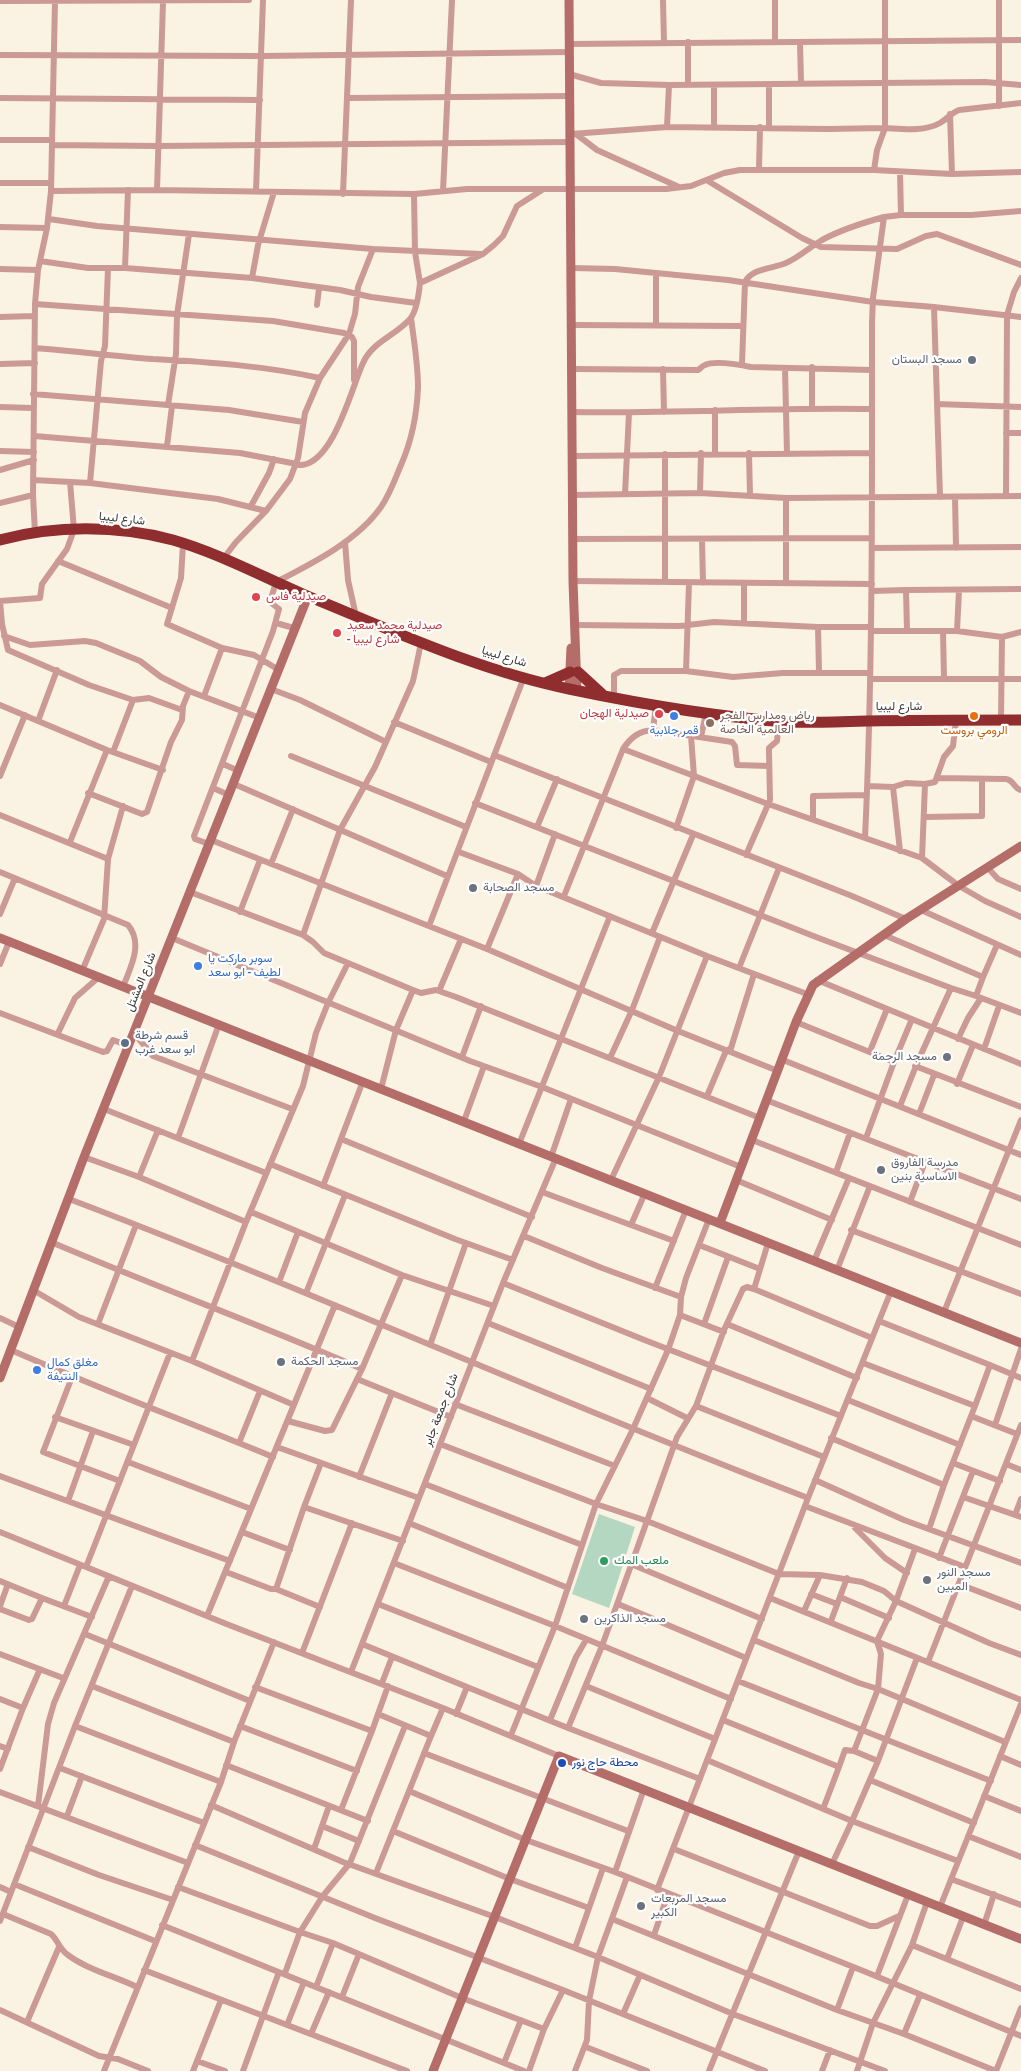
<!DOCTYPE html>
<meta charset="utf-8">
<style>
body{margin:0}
canvas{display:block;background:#faf2e3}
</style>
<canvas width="1021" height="2071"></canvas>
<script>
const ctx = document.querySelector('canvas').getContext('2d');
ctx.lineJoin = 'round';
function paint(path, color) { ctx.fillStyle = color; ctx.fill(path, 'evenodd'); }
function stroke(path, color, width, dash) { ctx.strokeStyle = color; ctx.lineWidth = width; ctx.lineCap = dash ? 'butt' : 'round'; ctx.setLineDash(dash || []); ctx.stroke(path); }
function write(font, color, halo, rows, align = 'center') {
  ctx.font = font + ' "Archivo Narrow",Vazirmatn,sans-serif'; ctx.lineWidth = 4.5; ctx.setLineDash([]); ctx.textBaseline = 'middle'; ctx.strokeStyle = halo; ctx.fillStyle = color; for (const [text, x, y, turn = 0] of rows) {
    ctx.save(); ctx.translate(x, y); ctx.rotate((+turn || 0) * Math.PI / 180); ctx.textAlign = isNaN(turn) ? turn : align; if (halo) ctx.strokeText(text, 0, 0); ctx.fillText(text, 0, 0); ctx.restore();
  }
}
paint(new Path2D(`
 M599,1514l36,13 -26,81 -37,-14z`), '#b3d7c0');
stroke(new Path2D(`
 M663,0l1,43
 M775,0v42
 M999,0v106
 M0,1l249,-1
 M800,42l1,41
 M569,44l452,-4
 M0,55l262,1 307,-4
 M569,74l32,9 68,2 316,-3 36,3
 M688,85v-43
 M714,85v42
 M0,98l260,2
 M348,98l222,-2
 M950,114l2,60
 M667,127l2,-42
 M769,127v-43
 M571,134l96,-7 161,2 57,-1v-128
 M576,134l21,16 82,37
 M0,140h51
 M52,145l106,1 413,-4
 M759,169l1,-42
 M874,170l78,4 69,-2
 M900,172l1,43
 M708,181l94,57 19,9 76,2 29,-13 11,-2 84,31
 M0,183h51
 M157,190l6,-188
 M51,191l106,-1 257,4
 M256,191l7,-191
 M443,191l9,-191
 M343,194l8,-194
 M49,219l48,7 276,23 108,5
 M0,227l47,1
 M40,261l48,7h37l127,10 88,12 31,7 45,6
 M125,268l3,-78
 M572,268l43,1 113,11 145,22 61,5 87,10
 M0,269l38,1
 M252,278l6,-33 16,-53
 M420,283l-5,-31 -1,-58 53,-5h199l25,-3 33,-13 16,-3h134l3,-20 8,-22c18,1 39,4 55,-5 7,-4 11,-10 19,-13l62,-7
 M35,304l238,17 71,12 8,4 2,4v39
 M317,305l2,-17
 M934,307l6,190
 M0,317l34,-1
 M573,325l170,1
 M656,325v-52
 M35,348c40,3 79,8 118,11 57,3 112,7 167,19
 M0,364l35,-1
 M742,364l3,-82c7,-14 27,-13 41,-19 12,-5 24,-16 36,-23 20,-11 40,-17 62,-23
 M812,367v41
 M785,368l2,86
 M573,369l125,1c3,-2 4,-4 7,-5 10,-5 36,0 46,2l121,3
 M663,369l1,43
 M33,394l196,16 74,12
 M937,404l84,3
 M168,405l8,-51 1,-39 12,-81
 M0,407l33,1
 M573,412c100,2 199,-5 299,-3
 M1006,433h15
 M34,436l206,17 62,12c32,-4 49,-76 61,-102 9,-21 32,-27 47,-44 7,-8 9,-26 10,-36l63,-29 11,-9 9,-9 14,-30 25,-16
 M167,446l5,-40
 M0,451l34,1
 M715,453v-43
 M749,453l1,42
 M665,454v128
 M573,456l299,-3
 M0,470l34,-10
 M33,480l57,3 128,16 48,12
 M90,483l11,-122 4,-15 3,-78
 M700,493l1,-40
 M625,494l4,-81
 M574,495l126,-2 86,5 235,-2
 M1006,496l1,-181 7,-23 7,-14
 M955,497l1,51
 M786,498v85
 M0,503l33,-8
 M251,506l18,-33 5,-14
 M35,533l-2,-38 2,-191 3,-34 9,-42 4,-37 4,-190
 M574,539l298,-1
 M702,540l1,43
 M345,542l3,38 8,36
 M183,544l-2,34 -14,46 55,24 32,7 25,15
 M872,548l149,-1
 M223,559l13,-17 30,-31 24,-32 8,-21 7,-45 15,-35 29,-44 6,-20 3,-27 15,-38
 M58,561l114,47
 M573,581l299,3
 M744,583v40
 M906,590l115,-1
 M872,591l34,-1 1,41
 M0,601l2,23 6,26 81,35 44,15
 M0,601l40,-3 2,-14 25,-35 7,-19 -4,-48
 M276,623l18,5
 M574,625l105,1 35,-4 104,5h53
 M818,627l1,45
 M871,631h86l45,6
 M943,631l1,48
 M957,631l2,-41
 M4,636l26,9 55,-4 11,2 44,18 21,16 28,14 71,27
 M686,671l3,-88
 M870,679h151
 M271,689l29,11 86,42
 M204,696l18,-48
 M614,696v-21l7,-4h65l47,6 50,-4h87
 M0,705l107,45 56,20
 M1001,720l1,-83 19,-5
 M38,721l19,-51
 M394,722l97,40
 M653,730l79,12 3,4 2,19 32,1
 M701,737l5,-24
 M623,749l145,55 154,54 37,28 26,15 36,16
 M113,752l20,-52 16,-2 33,12
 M494,755l358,141 54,23
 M291,756l175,71
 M223,764l16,7
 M0,776l25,-61
 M937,778l69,1c8,1 8,10 15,11
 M234,784l213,92
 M868,786l25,1 13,-4 19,1 10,-2 9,-25 9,-11 3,-25
 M893,787l7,64
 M213,788l16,7
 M88,793l54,21 5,-2 24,-70 11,-22 1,-14 6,-15
 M475,803l341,134 135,51
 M0,815l108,44
 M925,817l57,-1v-37
 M813,819v-23l54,-1
 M537,827l20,-48
 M676,828l18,-52 -3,-40
 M865,838c8,-172 7,-343 7,-515l1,-25 11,-81 17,-2h70l50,-4
 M211,840l276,109 191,82 100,40
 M70,842l37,-92
 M209,844l-14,-5 -1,-3 79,-205 6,-22 -9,-7 6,-20c37,-19 81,-41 105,-75 9,-13 14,-28 20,-42 11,-25 16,-51 17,-78 0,-23 -4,-46 -7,-69
 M459,852l59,22 18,12 171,70 100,38
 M746,855l24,-55 -1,-49v-3l8,-7 2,-20
 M922,858l3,-74
 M271,864l22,-55
 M988,868l10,11 23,10
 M0,872l128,53c16,19 2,43 -5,62
 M536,886l19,-52
 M190,892l113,43 10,7 11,11 89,37 8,3 15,-3 20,7 304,121
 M564,896l59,-147c8,-12 16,-18 30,-19l3,-25
 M921,910l100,45
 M240,912l20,-52
 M0,914l15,-36
 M429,926l95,-249
 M652,933l41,-98
 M303,935l37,-105 35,-63 38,-86 8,-38
 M884,935l99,42 -7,19 45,17
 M172,938l298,123 72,26 199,80
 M487,949l31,-75
 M0,964l9,-22
 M739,968l40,-100
 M82,971l22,-52 4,-60 15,-53
 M983,977l14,-32
 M817,980l204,84
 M439,991l22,-52
 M0,1013l103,39 4,-1 6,-11 16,6
 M796,1022l98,40
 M58,1033l17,-35 24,-21
 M134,1033l19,23 139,53
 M958,1039l10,-21 13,-20
 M984,1049l15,-43
 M870,1051l17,-42
 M462,1057l19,-51
 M610,1058l22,-48 28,-73
 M783,1060l238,95
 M915,1066l106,41
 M957,1084l16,-39
 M381,1089l15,-59 17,-40
 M707,1096l19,-45 5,-3 23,-74
 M766,1100l255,99
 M900,1106l18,-45 33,-73 25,8
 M104,1109l162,64
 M919,1114l15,-39
 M464,1121l20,-55
 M178,1138l41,-114
 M866,1138l28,-76 18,-43
 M341,1139l191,78
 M752,1140l269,105
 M519,1144l91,-228
 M84,1157l55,20 107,45
 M551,1157l20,-58
 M270,1164l185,75 58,21
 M836,1172l14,-39
 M139,1177l19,-47
 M611,1180l48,-103 48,-121
 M736,1180l96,40
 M323,1186l40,-105
 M542,1192l132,49
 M69,1199c248,94 490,204 739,299
 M910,1202l15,-40
 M251,1212l151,63
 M631,1225l14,-32
 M851,1230l170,64
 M524,1236l78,32 79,29
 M51,1242c103,44 208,82 311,127
 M768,1243l-14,46 118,49
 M699,1245l61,24
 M814,1261l35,-83
 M837,1270l33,-84
 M279,1282l19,-50
 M503,1283l144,58 194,75
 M655,1288l31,-78
 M33,1290l46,27 113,44 102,44
 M306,1293l39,-98
 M944,1312l77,-192
 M680,1315l44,17
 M0,1318l19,9
 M488,1323l163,66
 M98,1324l38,-99
 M704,1324l24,-67
 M727,1324l130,54
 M430,1345l36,-102
 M11,1350c86,38 175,71 262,107
 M192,1361l54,-139 57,-136 13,-53 12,-30 20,-40
 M863,1363l112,43 15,-41 -111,-44
 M990,1365l31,13
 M72,1377l-29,75 77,29
 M357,1379l94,38
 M647,1398l40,20
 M848,1400l112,45
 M455,1404l160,62
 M696,1406l128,51
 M971,1416l46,18
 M55,1417l79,28
 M288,1421l37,10 7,-1 30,-61 40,-94 92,31
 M995,1425l26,-76
 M831,1438l113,47 31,-79
 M239,1443l21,-52
 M440,1444l156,60 51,17 30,-84 19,-31 28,-76 19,-41 4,-2 7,2
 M277,1447l142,51
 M128,1462l123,47
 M321,1463l-17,44 99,34
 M953,1463l47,18
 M1006,1464l15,6
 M0,1476l230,85
 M359,1477l33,-84
 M815,1480l89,40 117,43
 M425,1484l157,61
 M963,1497l58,20
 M68,1501l25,-70
 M805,1506l160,61
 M1015,1515l6,-16
 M409,1523l159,65
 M855,1528l30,30 22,15
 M929,1529l15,-44
 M0,1532l229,93 214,83 116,48
 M242,1532l48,18
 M915,1549l-19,52 -19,40 4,13 -3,35 127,53
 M939,1558l34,-87
 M394,1563l161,63 176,73
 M631,1564l131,55
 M86,1567l84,-214
 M226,1572l45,17h5l44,18
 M0,1581l42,17
 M959,1584l62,24
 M276,1589l28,-82
 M811,1594l26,10
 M840,1597l49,21
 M770,1598l251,102
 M378,1604l160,63
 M618,1604l128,54
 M0,1606l8,-22
 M64,1606l16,-41
 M0,1609l29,11 3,-1 10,-21 50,19
 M804,1611l16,-36
 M207,1616l128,-311
 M831,1621l16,-43
 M85,1634l165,67
 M362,1644l105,43 -11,27
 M302,1653l50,-130
 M0,1654l63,24
 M928,1662l93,-237
 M351,1672l152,-389 53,-125
 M738,1681l253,100
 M382,1683l10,-26
 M92,1686l142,56
 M586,1686l129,53
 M255,1687l117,44 16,-45
 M467,1687l101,41
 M0,1699l23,9 -23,61
 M23,1708l17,-39
 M378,1714l53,22 -22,55
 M550,1720l26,-63 10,-17
 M723,1720l116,47 -16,42
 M75,1726l146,56
 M240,1726l117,45
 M511,1735l44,-109 41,-122 37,-75 35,-79 12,-35 1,-18 5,-19 23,-59
 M431,1736l12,-28
 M0,1746l8,3
 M424,1753l204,78
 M1000,1756l21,9
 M707,1760l145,61 26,-60 -24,-10 24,-62 -19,-6 -105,-43
 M878,1761l39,-103
 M226,1765l142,56
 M839,1767l6,-17 9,1
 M60,1768l144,55
 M700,1779l-132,-51 34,-82 45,-125 132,53 41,1 42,7 22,9 12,10 93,42 32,12
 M870,1780l104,43
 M0,1792l188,71
 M984,1796l37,15
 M211,1805l132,57 152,55 103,40 135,57 152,57
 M38,1806l10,-82 6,-21 55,-127
 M341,1810l31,-79
 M67,1816l15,-40
 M322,1826l37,15
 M393,1831l117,48 79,29
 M968,1836l53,21
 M195,1845l180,73 188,72 202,81
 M28,1847l71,28 74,25
 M314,1849l15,-43
 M674,1849l196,77h7l22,-10
 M832,1864l20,-43 106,40
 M615,1872l29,-83
 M376,1873l33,-82 117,49 89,32 251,100 155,64
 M951,1879l70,26
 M14,1884l141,57
 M0,1887l11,5
 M178,1887l122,45 33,11 129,55 82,31
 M657,1890l151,-392 83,-207
 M940,1907l81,-203
 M3,1914l48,20c7,6 8,15 17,21 20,15 47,21 69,32
 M612,1919l225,91 67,24 92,37
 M0,1921l75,-195 57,-140
 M162,1925l362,146
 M984,1925l10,-31
 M654,1935l14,-41
 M912,1945l109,44
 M575,1948l28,-80
 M947,1959l16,-42
 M144,1970l263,101
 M285,1973l15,-41 22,-35 28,-34 55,-137
 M877,1976l31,-81
 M316,1987l17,-44
 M342,1997l17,-43
 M0,2010l99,46 19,3 30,12
 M837,2010l16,-43
 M623,2014l17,-39
 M27,2022l32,-75
 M287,2025l17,-43
 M311,2034l18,-42
 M904,2034l16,-39
 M586,2047l61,24
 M197,2061l28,10
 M504,2063l17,-43
 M104,2071l117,-289 13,-40 40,-100
 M193,2071l28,-71
 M243,2071l36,-99
 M529,2071l15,-42 19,-39
 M575,2071l12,-31 2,-39 9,-44 29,-80
 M709,2071l90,-220
 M822,2071l8,-21
 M857,2071l16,-48 39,-78 15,-43
 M996,2071l25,-63`), '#cb9a96', 6);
stroke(new Path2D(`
 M569,0l4,581 4,109
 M569,689l2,-41
 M0,938l1021,405
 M720,1223l76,-201 17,-37 93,-66 115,-73
 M0,1378l84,-221 224,-561
 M433,2071l126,-315 462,183`), '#b46d69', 9);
stroke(new Path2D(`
 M0,540c54,-15 118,-15 173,0 45,13 88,36 132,55 86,35 172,75 264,94 72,15 146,28 219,33 27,1 53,0 80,-1 51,-1 102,-1 153,-1
 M578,672l24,22
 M545,683l25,-11`), '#902d2e', 11);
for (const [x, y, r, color] of [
 [972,360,5,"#6b7280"],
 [256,597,5,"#e0444e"],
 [337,633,5,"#e0444e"],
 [659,714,5,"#e0444e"],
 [674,716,5,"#3f7fe0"],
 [974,716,5,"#e8710a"],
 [710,723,5,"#8d6e63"],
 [473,888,5,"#6b7280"],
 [198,966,5,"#3f7fe0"],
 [125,1043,5,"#5c6f8a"],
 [947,1057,5,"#6b7280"],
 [881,1170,5,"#6b7280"],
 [281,1362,5,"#6b7280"],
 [37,1370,5,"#3f7fe0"],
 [604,1561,5,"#2e9e5b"],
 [927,1580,5,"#6b7280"],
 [584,1619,5,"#6b7280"],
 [562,1763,5,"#1a4fb4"],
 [641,1906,5,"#6b7280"]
]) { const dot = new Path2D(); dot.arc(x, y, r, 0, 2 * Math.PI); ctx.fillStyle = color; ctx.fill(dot); stroke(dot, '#fff', 2); }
write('12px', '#5b616d', '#fff', [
 ["مسجد البستان",962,360,"right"],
 ["مسجد الصحابة",483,888],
 ["مسجد الرحمة",937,1057,"right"],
 ["مدرسة الفاروق",891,1163],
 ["الاساسية بنين",891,1177],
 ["مسجد الحكمة",291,1362],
 ["مسجد النور",937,1573],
 ["المبين",937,1587],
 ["مسجد الذاكرين",594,1619],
 ["مسجد المربعات",651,1899],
 ["الكبير",651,1913]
], 'left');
write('12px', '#3c3933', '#fff', [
 ["شارع ليبيا",122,519,6],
 ["شارع ليبيا",504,657,17],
 ["شارع ليبيا",899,707],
 ["شارع المشتل",141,982,-68],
 ["شارع جمعة جابر",441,1410,-69]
]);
write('12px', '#be3a42', '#fff', [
 ["صيدلية فاس",266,597],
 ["صيدلية محمد سعيد",347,626],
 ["- شارع ليبيا",347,640],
 ["صيدلية الهجان",649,714,"right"]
], 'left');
write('12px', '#785e54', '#fff', [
 ["رياض ومدارس الفجر",720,716],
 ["العالمية الخاصة",720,730]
], 'left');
write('12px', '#366cbe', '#fff', [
 ["قمر جلابية",674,731,"center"],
 ["سوبر ماركت يا",208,959],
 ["لطيف - ابو سعد",208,973],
 ["مغلق كمال",47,1363],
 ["النتيفة",47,1377]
], 'left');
write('12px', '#c56008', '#fff', [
 ["الرومي بروست",974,731]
]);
write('12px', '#4e5e75', '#fff', [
 ["قسم شرطة",135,1036],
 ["ابو سعد غرب",135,1050]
], 'left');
write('12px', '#27864d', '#fff', [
 ["ملعب المك",614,1561]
], 'left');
write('12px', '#164399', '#fff', [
 ["محطة حاج نور",572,1763]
], 'left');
</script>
